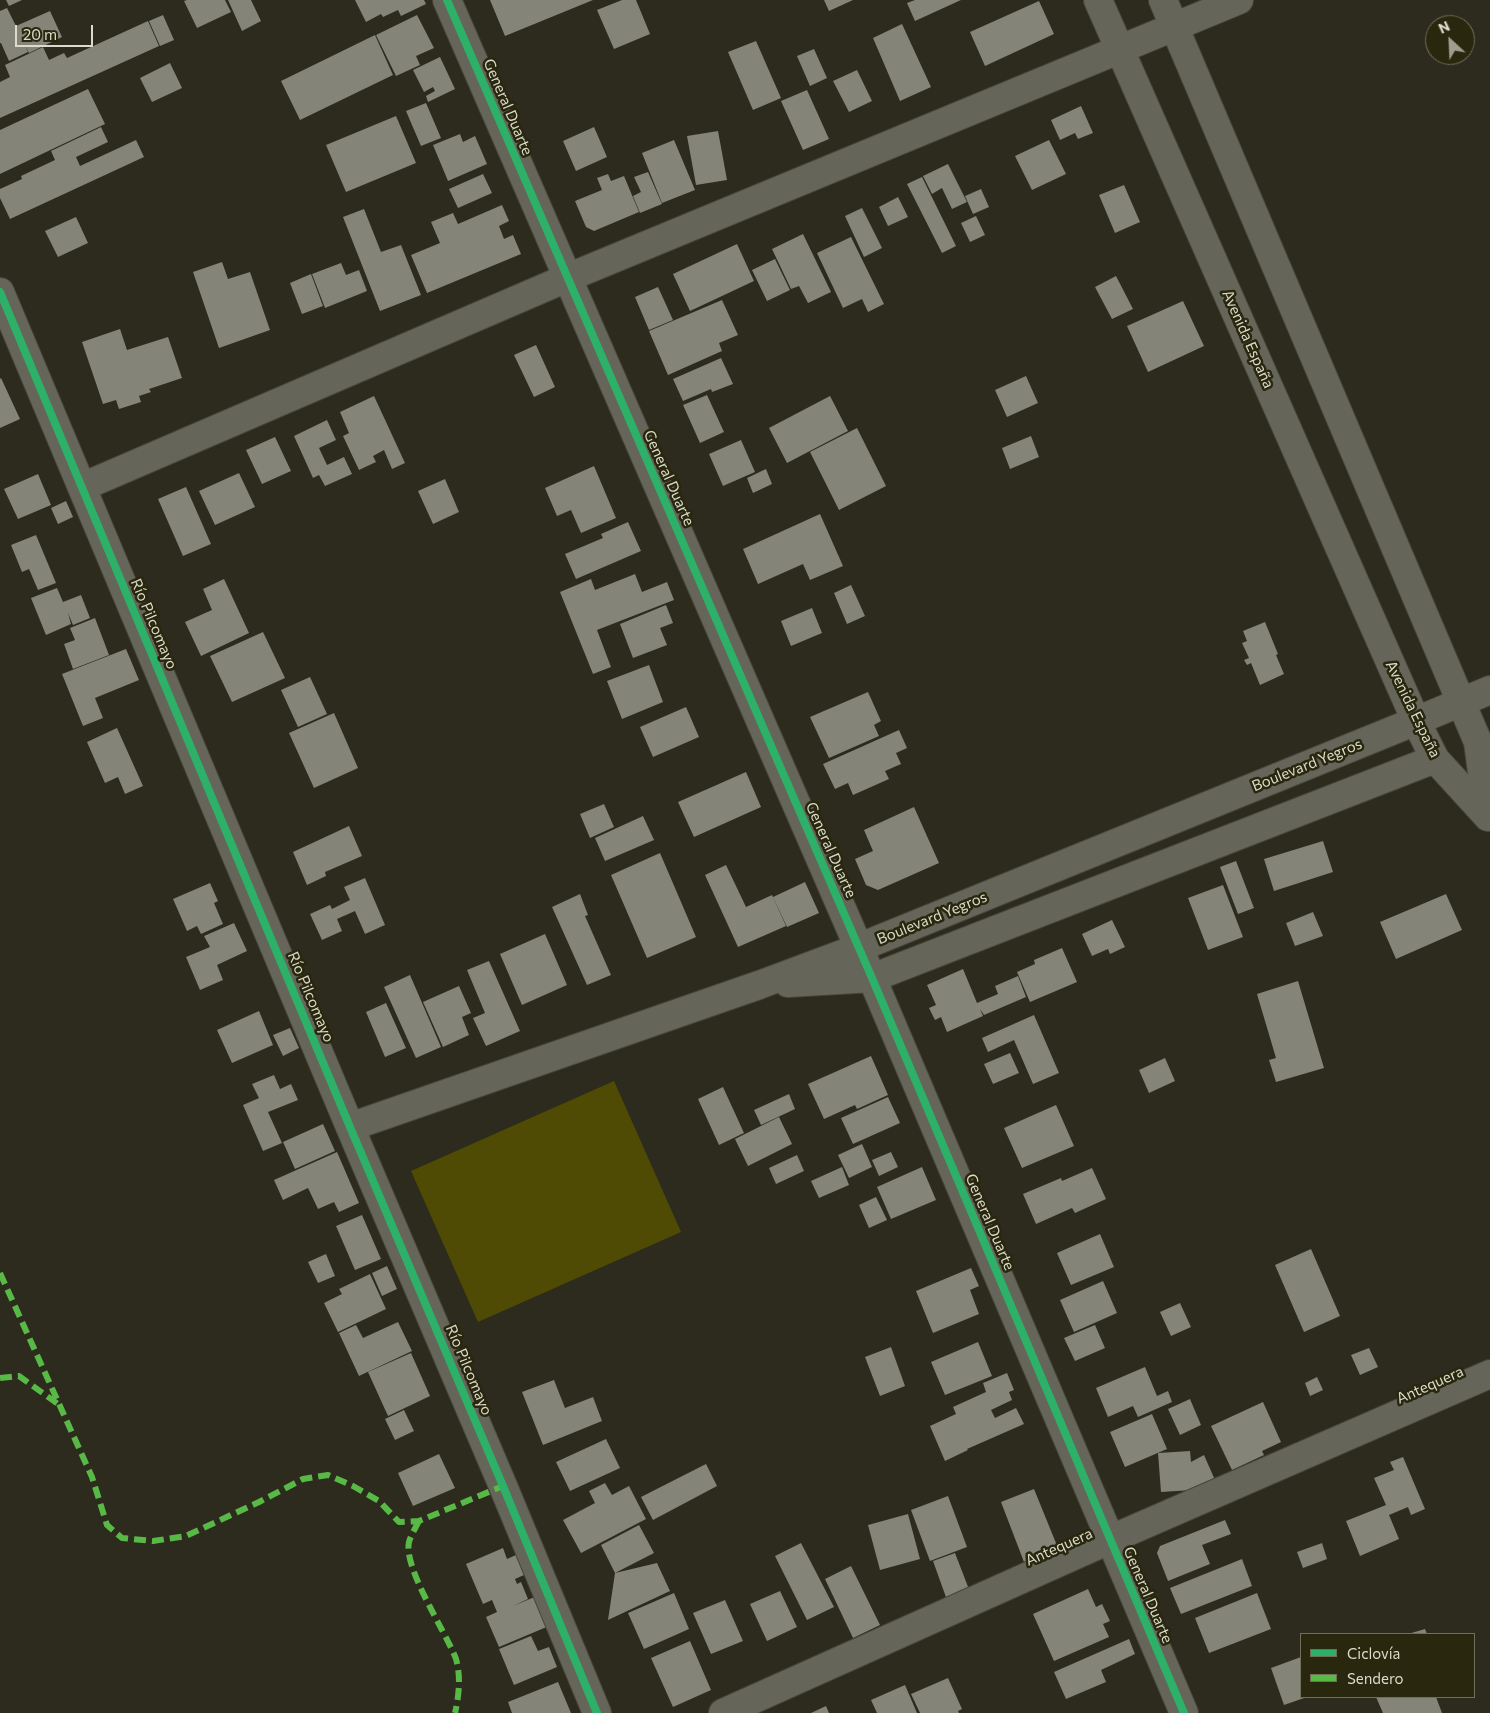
<!DOCTYPE html>
<meta charset="utf-8">
<style>
body{margin:0}
#map{position:relative;width:1490px;height:1713px;overflow:hidden;background:#2c2b1e;font-family:Commissioner,sans-serif}
canvas{display:block}
.legend{position:absolute;left:1300px;top:1633px;width:175px;height:65px;box-sizing:border-box;background:#29270e;border:1px solid #706f5a;margin:0;padding:6px 9px;list-style:none;font-size:15px;color:#dbdbcc}
.legend li{display:flex;align-items:center;gap:10px;height:25px}
.legend b{width:25px;border:1px solid #706f5a}
.north{position:absolute;left:1425px;top:15px;width:50px;height:50px;box-sizing:border-box;background:#29270e;border:1px solid #706f5a;border-radius:50%;rotate:335deg;font-size:14px;font-weight:700;line-height:20px;text-align:center;color:#dbdbcc}
.north::after{content:'';display:block;margin:auto;width:18px;height:22px;background:#9e9d8f;clip-path:polygon(50% 0,100% 100%,50% 72%,0 100%)}
.scale{position:absolute;left:15px;top:25px;width:78px;height:22px;box-sizing:border-box;border:2px solid #dbdbcc;border-top:0;padding-left:6px;font-size:15px;line-height:18px;white-space:nowrap;color:#dbdbcc;-webkit-text-stroke:4px #29270e;paint-order:stroke}
</style>
<div id="map">
<canvas width="1490" height="1713"></canvas>
<ul class="legend">
<li><b style="height:6px;background:#2db169"></b>Ciclovía</li>
<li><b style="height:6px;background:#58b947"></b>Sendero</li>
</ul>
<div class="north">N</div>
<div class="scale">20 m</div>
</div>
<script>
const ctx = document.querySelector('canvas').getContext('2d');
ctx.lineJoin = 'round';
function paint(path, color) { ctx.fillStyle = color; ctx.fill(path, 'evenodd'); }
function stroke(path, color, width, dash) { ctx.strokeStyle = color; ctx.lineWidth = width; ctx.lineCap = dash ? 'butt' : 'round'; ctx.setLineDash(dash || []); ctx.stroke(path); }
function write(font, color, halo, rows, align = 'center') {
  ctx.font = font + ' Commissioner,sans-serif'; ctx.lineWidth = 5; ctx.setLineDash([]); ctx.textBaseline = 'middle'; ctx.strokeStyle = halo; ctx.fillStyle = color; for (const [text, x, y, turn = 0] of rows) {
    ctx.save(); ctx.translate(x, y); ctx.rotate((+turn || 0) * Math.PI / 180); ctx.textAlign = isNaN(turn) ? turn : align; if (halo) ctx.strokeText(text, 0, 0); ctx.fillText(text, 0, 0); ctx.restore();
  }
}
paint(new Path2D(`
 M614,1081l67,151 -203,90 -67,-151z`), '#4f4b04');
paint(new Path2D(`
 M6,0h16l-13,6z
 M187,0h38l6,12 -34,16 -13,-27z
 M228,0h23l10,21 -19,10z
 M355,0h69l2,4 -25,12 -3,-6 -15,7 -2,-3 -15,8z
 M490,0h103l-88,36z
 M622,0h14l14,34 -36,15 -17,-39z
 M824,0h29l-24,11z
 M915,0h46l-46,21 -8,-18z
 M1039,1l15,33 -69,32 -15,-34z
 M7,8l9,18 34,-15 12,26 -33,16 -5,-9 4,8 -19,9 -8,-18h-1v-32z
 M163,15l11,25 -14,6 -11,-25z
 M417,15l17,33 -18,8 4,9 -24,11 -20,-41z
 M148,21l11,25 -159,72v-36l10,-5 -5,-12 38,-18 6,13 15,-7 3,5z
 M902,24l29,63 -31,14 -27,-63z
 M375,35l18,40 -93,45 -19,-39z
 M756,41l25,57 -28,12 -25,-58z
 M814,49l13,29 -17,8 -13,-30z
 M440,57l15,32 -27,13 -2,-6 9,-5 -2,-4 -9,5 -11,-22z
 M170,63l12,25 -30,14 -12,-24z
 M857,70l15,31 -23,11 -16,-31z
 M88,89l17,35 -105,50v-44z
 M807,90l22,49 -26,11 -22,-49z
 M426,103l15,35 -20,8 -15,-35z
 M1081,106l12,27 -15,6 -3,-6 -15,7 -9,-20z
 M396,116l20,47 -70,29 -20,-47z
 M101,127l7,15 -32,15 4,9 56,-26 8,17 -134,62 -10,-21v-9l22,-10 -1,-3 34,-16 -4,-9z
 M594,127l13,30 -31,14 -13,-30z
 M718,131l9,49 -31,5 -9,-49z
 M460,134l3,8 12,-6 12,28 -39,17 -15,-36z
 M674,140l21,50 -33,13 -20,-50z
 M1049,140l17,34 -34,16 -17,-34z
 M948,164l19,38 -15,7 -10,-21 -10,6 -9,-18z
 M648,172l14,32 -22,9 -7,-17 8,-4 -7,-15z
 M483,174l9,19 -34,15 -9,-19z
 M608,174l3,7 13,-5 15,36 -45,19 -8,-4 -11,-26 27,-11 -5,-12z
 M922,177l34,69 -14,7 -35,-69z
 M1124,185l16,37 -25,11 -16,-38z
 M981,189l8,18 -16,7 -8,-18z
 M898,197l10,20 -20,9 -9,-19z
 M502,205l7,16 -10,5 5,13 9,-4 8,19 -94,39 -16,-38 29,-12 -9,-21 22,-9 5,11z
 M862,208l20,40 -18,9 -19,-41z
 M364,209l17,43 20,-7 20,50 -41,16 -37,-94z
 M976,216l9,19 -15,7 -9,-19z
 M76,217l12,26 -30,14 -13,-26z
 M803,234l28,58 -23,11 -9,-17 -8,3 -19,-40z
 M851,237l33,67 -16,8 -6,-13 -19,9 -26,-55z
 M737,244l17,37 -64,30 -17,-37z
 M775,259l15,31 -23,11 -15,-31z
 M222,262l6,17 22,-7 20,58 -51,18 -26,-76z
 M341,263l5,12 13,-5 8,21 -42,17 -13,-34z
 M311,274l12,32 -21,8 -12,-31z
 M1116,276l17,33 -21,10 -17,-32z
 M658,287l15,33 -24,10 -14,-33z
 M722,300l16,35 -19,8 3,8 -54,24 -19,-44z
 M1183,301l21,45 -56,26 -21,-46z
 M120,329l7,21 41,-13 14,41 -33,11 2,3 -12,4 2,6 -22,7 -3,-9 -13,4 -21,-62z
 M536,345l19,42 -21,10 -20,-42z
 M721,358l12,26 -21,8 -1,-3 -28,12 -10,-22z
 M1026,376l12,27 -31,14 -12,-27z
 M1,378l19,41 -20,9v-49z
 M707,395l17,37 -24,11 -17,-38z
 M374,396l31,67 -13,6 -8,-19 -11,6 3,6 -17,8 -16,-34 6,-3 -9,-21z
 M830,396l18,35 -61,32 -18,-35z
 M327,420l9,20 -17,8 8,17 17,-8 8,17 -27,12 -6,-11 -6,3 -19,-42z
 M857,428l29,58 -47,24 -29,-58z
 M1031,436l8,21 -29,12 -8,-21z
 M275,437l16,34 -29,13 -16,-34z
 M741,440l14,32 -32,14 -14,-32z
 M594,466l22,52 -35,15 -10,-23 -14,6 -12,-28z
 M766,469l6,15 -19,9 -6,-15z
 M239,473l16,34 -40,18 -16,-34z
 M38,474l13,31 -33,14 -14,-30z
 M445,479l14,33 -26,12 -15,-33z
 M186,487l25,57 -28,12 -25,-57z
 M66,501l7,16 -15,7 -7,-16z
 M820,514l23,52 -33,14 -7,-16 -45,20 -15,-35z
 M628,522l13,29 -65,28 -11,-25 38,-16 -2,-4z
 M36,535l20,48 -18,7 -9,-21 -7,3 -11,-27z
 M635,574l7,18 25,-10 7,18 -77,30 14,37 -18,7 -33,-82 31,-13 4,11z
 M224,579l25,54 -48,23 -16,-34 27,-12 -9,-21z
 M851,585l14,31 -18,8 -13,-31z
 M57,588l6,14 18,-7 9,23 -17,7 -5,-12 3,11 -25,11 -15,-37z
 M666,605l7,18 -13,5 7,17 -34,13 -13,-34z
 M812,608l10,25 -31,13 -10,-25z
 M95,618l14,37 -36,14 -9,-25 11,-4 -5,-12z
 M1265,622l13,32 -2,1 8,19 -24,11 -9,-22 -4,2 -3,-5 5,-2 -7,-15 5,-2 -4,-10z
 M263,632l22,46 -53,24 -22,-46z
 M126,649l13,31 -44,18 8,20 -20,8 -21,-52z
 M649,665l14,37 -41,17 -15,-38z
 M310,677l17,37 -29,13 -17,-37z
 M868,692l13,29 -7,4 5,11 -50,22 -19,-41z
 M686,707l13,30 -46,20 -13,-30z
 M334,713l24,55 -44,20 -25,-55z
 M117,728l26,58 -18,8 -7,-17 -13,6 -18,-41z
 M899,730l8,18 -11,5 5,11 -16,7 4,8 -36,16 -5,-12 -13,6 -12,-25z
 M746,772l15,35 -67,30 -16,-35z
 M604,804l10,23 -24,11 -10,-24z
 M914,807l25,56 -61,27 -12,-5 -11,-26 18,-8 -9,-21z
 M643,816l11,24 -49,21 -10,-23z
 M349,826l13,30 -37,16 1,4 -19,9 -14,-33z
 M1323,841l10,31 -59,19 -10,-32z
 M660,853l36,84 -49,21 -36,-83z
 M1236,861l18,47 -16,6 -18,-47z
 M726,865l20,42 26,-12 14,31 -48,21 -33,-72z
 M365,878l20,47 -20,9 -10,-23 -18,8 5,12 -20,9 -12,-26 20,-9 2,4 18,-9 -6,-13z
 M805,882l14,31 -32,14 -14,-30z
 M210,883l8,18 -4,2 9,21 -22,10 -4,-8 -10,5 -14,-32z
 M1223,885l20,52 -35,13 -20,-52z
 M580,894l8,21 -3,1 26,59 -24,10 -35,-78z
 M1446,894l16,36 -66,29 -16,-37z
 M1313,912l10,24 -28,10 -9,-23z
 M1112,920l13,27 -15,7 -2,-5 -16,7 -10,-22z
 M234,923l13,28 -30,14 6,15 -23,10 -14,-33 24,-10 -6,-11z
 M545,934l22,51 -45,20 -22,-51z
 M1062,948l15,34 -47,20 -13,-30 18,-8 -1,-4z
 M489,961l31,70 -34,15 -13,-28 12,-5 -18,-43z
 M963,969l14,34 21,-9 -3,-8 23,-10 8,21 -42,18 -4,-6 3,7 -36,16 -6,-15 -6,3 -6,-12 7,-3 -9,-20z
 M410,975l31,72 -25,11 -32,-71z
 M1298,981l26,87 -48,14 -7,-22 7,-2 -19,-64z
 M459,986l12,27 -9,4 7,18 -26,12 -20,-45z
 M386,1003l20,45 -21,9 -19,-45z
 M259,1011l14,34 -41,18 -15,-33z
 M1034,1015l25,58 -26,11 -19,-44 -26,12 -6,-14z
 M290,1028l9,20 -16,8 -10,-21z
 M1010,1053l9,20 -26,11 -9,-20z
 M871,1056l17,39 -31,14 -2,-4 -31,14 -16,-35z
 M1165,1058l10,23 -26,12 -10,-23z
 M274,1075l6,14 11,-5 7,16 -30,12 14,31 -19,8 -20,-46 16,-7 -7,-14z
 M723,1087l21,46 -25,12 -21,-46z
 M789,1094l6,15 -34,16 -7,-15z
 M888,1097l12,26 -47,21 -12,-26z
 M1056,1105l18,41 -52,22 -18,-40z
 M779,1117l13,27 -44,22 -13,-27z
 M323,1124l12,27 -40,18 -12,-27z
 M862,1144l10,23 -23,11 -11,-23z
 M337,1152l22,51 -20,9 -5,-10 -16,7 -10,-21 -25,12 -9,-20z
 M891,1152l7,15 -19,9 -7,-16z
 M797,1155l7,16 -28,13 -7,-16z
 M842,1167l7,18 -30,13 -8,-17z
 M922,1167l14,33 -45,19 -14,-32z
 M1092,1168l14,31 -31,14 -3,-5 -36,16 -13,-30 38,-16 1,3z
 M876,1197l11,23 -18,8 -10,-23z
 M362,1215l19,44 -26,11 -19,-44z
 M1100,1234l14,33 -43,18 -14,-32z
 M1311,1249l29,67 -36,16 -29,-67z
 M326,1254l9,22 -17,7 -10,-21z
 M387,1266l10,23 -15,7 -10,-23z
 M971,1268l8,18 -9,4 9,24 -46,19 -17,-42z
 M370,1274l16,35 -48,23 -14,-29 18,-9 -3,-5z
 M1103,1281l14,32 -43,19 -14,-32z
 M1180,1303l11,24 -20,9 -11,-24z
 M398,1322l14,29 -53,25 -20,-43 17,-8 7,13z
 M1095,1325l10,23 -30,13 -11,-23z
 M978,1342l14,34 -47,19 -14,-33z
 M891,1347l14,39 -25,10 -15,-39z
 M1369,1348l9,19 -18,8 -9,-20z
 M411,1353l19,43 -42,20 -20,-44z
 M1145,1367l12,29 11,-5 4,11 -34,15 -5,-11 -25,11 -12,-29z
 M1007,1373l7,17 -5,2 3,8 -21,10 4,8 21,-10 8,16 -57,25 1,1 -23,11 -15,-35 26,-12 -3,-7 33,-15 -3,-9z
 M1317,1377l6,13 -13,6 -5,-13z
 M554,1380l11,28 28,-11 9,24 -59,24 -21,-53z
 M1190,1399l11,26 -21,10 -12,-26z
 M1263,1402l18,40 -19,9 2,4 -32,15 -21,-44z
 M404,1410l10,21 -19,9 -10,-21z
 M1152,1414l15,35 -42,18 -15,-35z
 M606,1439l14,29 -50,23 -14,-29z
 M1190,1451l1,11 13,-7 11,25 -22,10 -32,2 -3,-39z
 M439,1454l16,34 -42,18 -15,-33z
 M1403,1457l22,52 -14,6 -3,-8 -19,8 10,24 -39,17 -14,-35 40,-16 -12,-27 20,-8 -4,-8z
 M706,1464l11,22 -64,34 -12,-23z
 M605,1483l7,12 17,-9 17,33 -65,34 -18,-33 32,-17 -6,-12z
 M1034,1489l24,59 -34,14 -23,-60z
 M948,1496l19,51 -37,14 -19,-51z
 M908,1514l12,45 -40,11 -12,-45z
 M1225,1520l6,14 -29,11 8,19 -42,17 -11,-28 3,-7z
 M639,1525l15,28 -39,20 -14,-28z
 M801,1543l33,64 -27,13 -32,-64z
 M1322,1543l5,16 -24,9 -6,-16z
 M503,1548l4,11 9,-4 8,20 -9,4 2,5 4,-2 7,17 -15,7 24,-10 12,30 -50,21 -13,-30 11,-5 -5,-12 -9,4 -17,-40z
 M955,1553l15,39 -23,8 -14,-39z
 M1242,1559l10,27 -71,28 -11,-26z
 M657,1563l13,28 -62,29 7,-47z
 M851,1566l29,59 -27,13 -28,-59z
 M1088,1589l8,18 6,-3 8,17 -7,3 6,13 -55,24 -21,-47z
 M780,1591l17,36 -30,14 -17,-37z
 M674,1593l15,36 -45,20 -16,-36z
 M1257,1593l14,36 -62,24 -14,-35z
 M725,1600l18,41 -32,13 -18,-41z
 M1425,1629l2,5h-19z
 M531,1636l7,15 11,-4 8,20 -43,18 -15,-36z
 M1129,1639l6,15 -34,16 5,12 -40,17 -12,-27z
 M690,1641l21,49 -38,17 -22,-49z
 M1301,1657v40h6l-23,8 -13,-37z
 M948,1678l14,31 -4,2 1,2h-39l-9,-19z
 M558,1682l13,31h-59l-4,-11z
 M905,1685l12,28h-40l-6,-13z
 M1376,1697h60l6,16h-59z
 M826,1706l3,7h-18z`), '#848478');
const minor = new Path2D(`
 M447,0l425,978 312,735
 M0,292l350,835 153,359 94,227
 M82,487l485,-209 672,-278
 M788,983l84,-5 563,-219
 M350,1127l409,-142 99,-37 558,-227
 M723,1713l386,-173 381,-166`);
const tertiary = new Path2D(`
 M1098,0l318,721 19,38 53,58
 M1163,0l315,742 10,75
 M1416,721l74,-31`);
stroke(minor, '#48473c', 30);
stroke(tertiary, '#48473c', 30);
stroke(minor, '#65655a', 28);
stroke(tertiary, '#65655a', 28);
stroke(new Path2D(`
 M0,1273l92,204 15,48 15,13 31,3 33,-5 73,-34 44,-23 25,-4 25,11 26,15 20,21 20,-1 84,-35
 M0,1378l19,-2 39,28
 M419,1521c-3,6 -8,14 -10,21 -6,26 37,90 47,117 5,17 3,37 -1,54`), '#58b947', 6, [12, 6]);
stroke(new Path2D(`
 M447,0l425,978 312,735
 M0,292l350,835 153,359 94,227`), '#2db169', 8);
write('15px', '#dbdbcc', '#29270e', [
 ["General Duarte",508,107,67],
 ["Avenida España",1248,339,66],
 ["General Duarte",669,478,66],
 ["Río Pilcomayo",154,624,67],
 ["Avenida España",1413,709,64],
 ["Boulevard Yegros",1307,765,-22],
 ["General Duarte",831,850,66],
 ["Boulevard Yegros",932,918,-22],
 ["Río Pilcomayo",311,997,67],
 ["General Duarte",990,1222,67],
 ["Río Pilcomayo",469,1370,67],
 ["Antequera",1430,1385,-24],
 ["Antequera",1059,1547,-24],
 ["General Duarte",1148,1595,67]
]);
</script>
